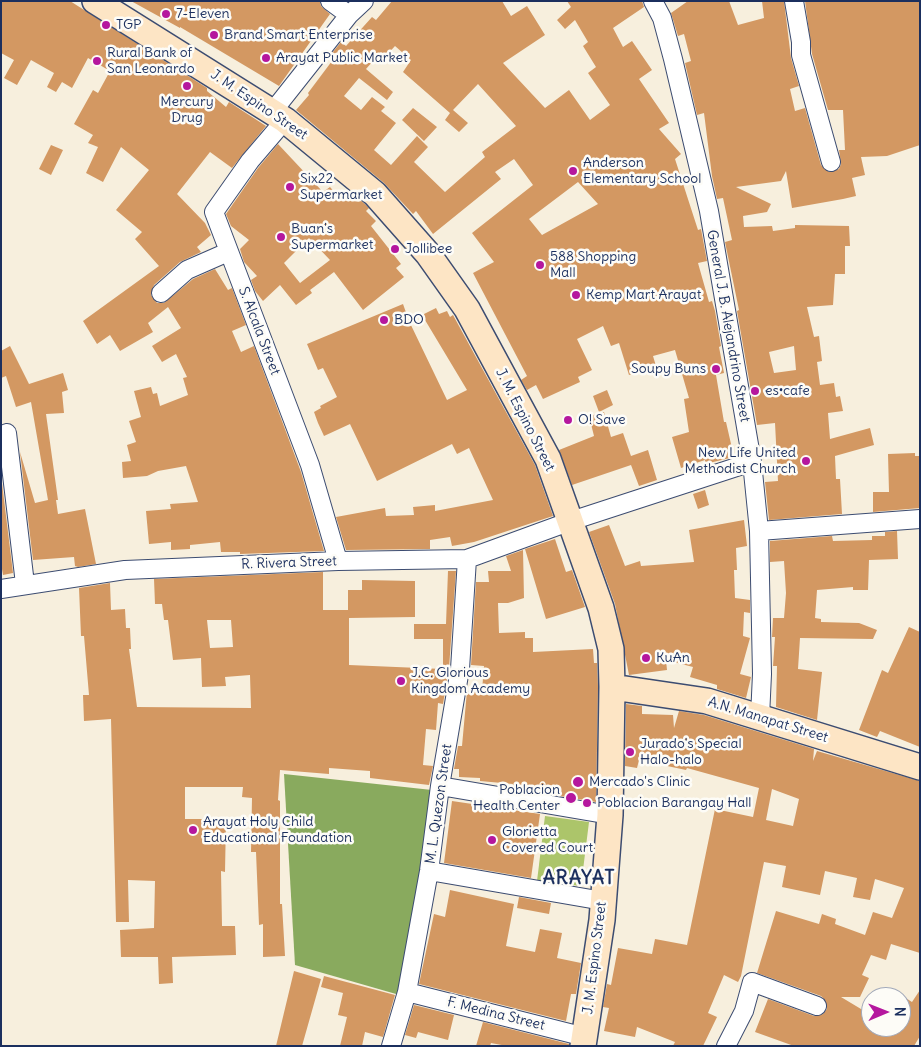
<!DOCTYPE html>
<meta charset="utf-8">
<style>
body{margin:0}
#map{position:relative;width:921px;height:1047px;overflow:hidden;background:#f7efdd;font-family:Delius,sans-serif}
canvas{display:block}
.frame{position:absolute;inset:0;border:2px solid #1b2f5e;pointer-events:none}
.north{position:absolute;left:861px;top:987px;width:50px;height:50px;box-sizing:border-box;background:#fdfcf7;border:1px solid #a3aaba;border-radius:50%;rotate:89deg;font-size:14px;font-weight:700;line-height:20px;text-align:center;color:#1b2f5e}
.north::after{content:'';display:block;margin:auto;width:18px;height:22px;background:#b5179e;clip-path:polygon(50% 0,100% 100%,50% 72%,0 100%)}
</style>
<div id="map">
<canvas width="921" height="1047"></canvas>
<div class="frame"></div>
<div class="north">N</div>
</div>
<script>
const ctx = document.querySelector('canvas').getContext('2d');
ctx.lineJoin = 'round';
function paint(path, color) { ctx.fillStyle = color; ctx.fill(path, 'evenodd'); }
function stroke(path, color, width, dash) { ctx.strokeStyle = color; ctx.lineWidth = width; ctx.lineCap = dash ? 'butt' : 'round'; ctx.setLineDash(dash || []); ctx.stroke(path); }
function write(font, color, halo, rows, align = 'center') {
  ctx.font = font + ' Delius,sans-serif'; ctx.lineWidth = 5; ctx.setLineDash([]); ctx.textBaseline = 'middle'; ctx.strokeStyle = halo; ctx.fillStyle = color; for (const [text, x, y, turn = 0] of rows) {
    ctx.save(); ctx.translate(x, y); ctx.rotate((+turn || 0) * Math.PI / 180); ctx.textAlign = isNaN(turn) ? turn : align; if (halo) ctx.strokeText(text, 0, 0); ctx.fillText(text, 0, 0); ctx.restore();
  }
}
paint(new Path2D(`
 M545,816l44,6 -8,64 -44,-5z`), '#acc56a');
paint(new Path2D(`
 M284,774l148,16 -29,206 -108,-31z`), '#89aa5e');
paint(new Path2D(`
 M1,1h69l137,87v3l19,16 3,-5 37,24 -34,42 -22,-16 -33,42 28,29 6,12 -14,12 4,5 -21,10 -26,23 -3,10 6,8h7l29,-24 22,-10 13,21 4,-2 14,37 -14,6 9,21 13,-6 47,126 23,79 -84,3v-2h-19l-1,-10 -30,3v4l-19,1v-8l-22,2 -3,-33 25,-2 -1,-5 28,-2 -12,-36 -28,5 -11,5 -24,2 -1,-16 9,-1 -4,-16 9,-3 -7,-21 12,-4 -7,-26 17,-4 2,7 4,-1 3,13 28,-11 -5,-17 4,-1 -11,-23 -14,8 -10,-16 29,-18 -13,-21 -20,16 5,9 -33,19 -10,-16 -13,9 -14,-23 76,-55 -24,-27 7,-7 -26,-22 33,-40 -28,-23 -18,35 -17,-9 12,-26 -10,-4 5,-8 -19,-11 19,-34 5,3 12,-22 -22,-13 -16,30 -10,-6 -6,10 -9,-5 7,-14 -23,-13 -14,25 -13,-7 10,-18 -13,-7z
 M131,1h189l1,5 9,8 -51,72 -99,-59v1z
 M392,1h110l9,15 16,-10 18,29 -42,28 42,45 24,-18 21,30 20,-15 -22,-32 8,-6 -13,-21 5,-4 -13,-22 -10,9 -8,-9 14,-13 -4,-6h75l2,6 -31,21 10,19 9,-6 20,29 -13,9 30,44 -10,6 22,25 -6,5 23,71 3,-1 6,32 -9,2 11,39 3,-1 3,10 6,35 -2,1 5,26 -8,2 8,47h2l8,35 -29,7v-4l-24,8 -9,-31 17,-5 -5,-33 5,-1 -14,-48 -22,6 3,10 -27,9 -10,-32 -8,3 -8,-20 -26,13 15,31 -14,7 2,5 -37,17 -7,-14 -9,5 -6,-10 6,-4 -54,-103 21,-11 -22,-29 61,-48 -19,-26 -19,13 6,7 -68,55 -17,-23 -3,3 -29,-31 -88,-73 13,-15 -1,-2 24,-32 -4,-3 13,-16 5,4 26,-29 4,3zM395,46l16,14 -8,12 47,41 -5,7 14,12 9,-9 -15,-13 25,-26 38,42 -34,26 3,5 -40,35 -31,-30 14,-15 -11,-11 -26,29 -17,-15 22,-27 -15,-12 4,-4 -13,-10 -11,13 -17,-14 15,-18 28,22 6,-8 -27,-23 15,-17 4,5zM578,182l20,22 -56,31 -13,-16z
 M688,1h41l9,24 26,-7 -2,-17h22l7,57 8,28 -9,3 5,22 10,-3 16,57 8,7 10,-3 2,-5 -2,-14h6l-2,-40h-15l-16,-56 -7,-53h115v144l-33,11 -26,1 4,18 -13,3 4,18 -13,3 -51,9 -6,-37 -5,10 -45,6 35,17 -4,8 -24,4 1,11 28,-1 1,5 22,-3v-3l54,1 1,20h-5v28h-10l-2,31 -26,2 7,30 5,-1 3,25 -5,1 3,23 14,-2 2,14 4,-1 3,15 -15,2 2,26 40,-11 4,17 -39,11 1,23h4l2,35 -73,6 -4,-38 13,-1 -3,-58 -18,2 -20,-114 2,-1 -14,-68 7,-2 -9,-42 -6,1 -5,-23 -8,-63 -7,2 -12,-52 6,-2 -7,-27 -6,2 -7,-23zM794,346l2,24 -22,3 -5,-21z
 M413,108l24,19 -13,14 -22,-21z
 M278,144l45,48 7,-5 7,8 5,-5 6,6 2,-3 8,9 2,-2 5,4 4,4 -3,3 10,10 -5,5 30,38 -5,4 8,9 -41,33 -29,-38 -24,18 2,3 -16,12 -16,-20 -17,16 -8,-10 -4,-11 6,-4 -13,-14 -4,-13 9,-9 -18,-14 -5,-12 32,-46zM309,238l21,22 -30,23 -16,-20z
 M51,145l12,5 -12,25 -12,-6z
 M403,304l6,17 38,79 20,-10 -45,-75 14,-7 3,6 8,-3 3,6 3,-2 82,150 18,51 -79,26 -22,4 -2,-9 -20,3v9l-84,1 -10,-33 49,-9 1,8 28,-1 -1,-8 22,-2v6l58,-11 -24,-52 -12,6 -5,-10 -75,37 -27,-57 -26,12 -6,-13 -4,-11 7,-4 -1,-2 17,-9 -14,-29 -5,2 -11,-26z
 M10,346l19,38 34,-11 5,17 -6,2 2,21 -18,1 12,86h-2l2,14 27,-5 11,55 -18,3 -3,-1 -1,-9 -41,3 -13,-108 15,51 13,-3 -17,-98 -15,5 -10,-31 -5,2v-27z
 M607,390l6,15 -14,7 -6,-16z
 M604,412l7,25 12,-4 8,23 17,-6 9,30 -18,6 -8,-21 -59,20 -13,-35 35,-14 -5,-20z
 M915,453v3h5v52l-47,4v-20h16l-1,-38z
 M1,475l12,98 -10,2 -2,-12z
 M705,490l4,15 -11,4 -5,-15z
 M744,520l3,26 -11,2 1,22h-3l1,28 15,2v13l-6,-1 -1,24 7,2 -10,36 11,3 -5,21 -29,-9v-4l-27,-8 3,-10 -27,-7 1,10 -38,5 -14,-71 -26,-72 20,-7 16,41 15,-5 1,5 53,-4 -5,-32z
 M897,531l1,28 -29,1 -1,30h-15v-3l-36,3 -2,28 6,1v3l38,1 18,7 -4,9 -73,-1 -2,31 24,3 -5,48 -41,-13 1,-41h-4l2,-29h-3l1,-19h11l2,-25 -2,-32 -14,1v-21l62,-5 1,5 39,-1v-4h13v-4z
 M555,539l11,33 6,-2 13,37 -39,12 -21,-70z
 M523,550l1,48 -16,5h-10l1,30 26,-1v6h8v14l60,-3 1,14h3l1,24 -2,115 -84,-14 1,-4 -33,-3v-3l-21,-1v-8h-5l4,-23h4l5,-55h15l2,-25 -13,-1 5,-83h13l-1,-11h23l-5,-15z
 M448,571h8l-7,97 -6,36 -5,-1 -2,27 -10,-1 -3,36 10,1 -4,19 -59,-7v-7l-41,-3v6l-49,-4 -2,30 2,1v103h2l3,52 -22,1v-33l-4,1 -3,-73h-5l1,-54 -10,-1 1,-10h-58v32h41l-1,53 -4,-1 1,55h13l1,29 -64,2 1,26 -14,1 -1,-27h-37l-1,-27 34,-2 1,-47 -27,-1 1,42h-13l-5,-203 -27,2 -1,-26h6l-5,-59h-3l-2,-48 31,-5 1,27 14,-1 1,19h4l1,21h-2l8,58 114,1 -1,-33 -25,2 1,9 -24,1 -1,-29 -28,2 -5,-40h-4l-2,-16h-7l-1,-25 169,-7v38h25v-20h14v-10l53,1v36l-66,1v47l94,4v-30h-29v-15h32zM207,620h24l2,27 -23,1z
 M909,627l11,5v115l-40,-16 -3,6 -18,-7 23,-60 6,3z
 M626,704l16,2v8l31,1 1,13 5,-17 25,4 110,34 -1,12 4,-10 103,30v172l-29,-9 -5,16 -15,-5 -9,20 7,3 -9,19h-19l30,18v12h30v-32l11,7 8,-12v46l-6,10h-120l-39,-14 13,-33 46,17 9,-2 4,-5 -2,-9 -4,-4 -64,-23 19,-62 43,13 3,-10 14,5 -1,5 30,11 8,-23 19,6 12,-30 -29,-9 -5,21 -17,-3 4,-19 -32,-7 -5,24 -38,-8 4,-21 -22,-4 -23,114 -3,6 -14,-7 -16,38 9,4 -14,29h-30l2,-4 -38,-15 -2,10 -31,-6 5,-23 -6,-1 4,-23 4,1 7,-37 34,6 3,-15 32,6 28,-136 38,8 6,-29 -72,-20 -1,2 -47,-10 -2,8 -12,-2zM772,789l27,10 -6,27 -27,-6z
 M452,801l88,13 -9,64 -87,-15z
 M450,890l64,14 -8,42 29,6 5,-23 22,4 -5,25 24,5 -5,31h-5l-5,27 -147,-37 15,-70 11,3z
 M519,897l32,6 -2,11 -32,-6z
 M294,971l27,8 -19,67h-26z
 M324,976l71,19 -12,42 -18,-5 -3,14h-22l7,-29 -9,-2 5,-22 -22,-6z
 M414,1005l40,10 -6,25 -30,-8 -2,6 -11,-3z
 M483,1022l86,22v2h-62l-16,-3 -1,3h-14z`), '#d39862');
const street = new Path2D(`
 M330,1l19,14
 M653,1l9,17 11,41 36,152 43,251 7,69 3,143 -2,43
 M794,1l7,41v13l30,107
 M273,111l76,-96 15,-14
 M285,120l-35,41 -36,51 96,253 28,96
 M161,293l26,-23 41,-18
 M7,433l18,151
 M759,531l161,-12
 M1,589l124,-19 213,-9 129,-2 104,-38 181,-59
 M440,786l170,29
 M429,871l174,30
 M407,992l178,45
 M391,1046l16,-54 22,-121 11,-85 20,-117 7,-110
 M726,1046l18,-35 8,-29 65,24`);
const secondary = new Path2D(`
 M95,1l190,119 90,74 53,60 39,55 81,150 53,149 10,41 1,38 -2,128 -8,105 -19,126
 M612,687l95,14 213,66`);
stroke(street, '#3c4c71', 20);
stroke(secondary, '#3c4c71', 28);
stroke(street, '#fff', 18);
stroke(secondary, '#fde5c5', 25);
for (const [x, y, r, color] of [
 [166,14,5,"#b5179e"],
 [106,25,5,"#b5179e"],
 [214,35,5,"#b5179e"],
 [266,58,5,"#b5179e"],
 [97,61,5,"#b5179e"],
 [187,86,5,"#b5179e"],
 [573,171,5,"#b5179e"],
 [290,187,5,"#b5179e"],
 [281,237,5,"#b5179e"],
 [395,249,5,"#b5179e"],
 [540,265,5,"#b5179e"],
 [576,295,5,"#b5179e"],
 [384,320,5,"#b5179e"],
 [716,369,5,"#b5179e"],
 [755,391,5,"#b5179e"],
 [568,420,5,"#b5179e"],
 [806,461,5,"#b5179e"],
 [646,658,5,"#b5179e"],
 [401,681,5,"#b5179e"],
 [630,752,5,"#b5179e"],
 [578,782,6,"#b5179e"],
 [571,798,6,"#b5179e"],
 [587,803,5,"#b5179e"],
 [193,830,5,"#b5179e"],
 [492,840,5,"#b5179e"]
]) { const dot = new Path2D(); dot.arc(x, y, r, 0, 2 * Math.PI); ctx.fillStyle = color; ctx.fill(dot); stroke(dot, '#fdfcf7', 2); }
write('14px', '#1b2f5e', '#fdfcf7', [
 ["7-Eleven",176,14],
 ["TGP",116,25],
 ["Brand Smart Enterprise",224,35],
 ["Rural Bank of",107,53],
 ["San Leonardo",107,69],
 ["Arayat Public Market",276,58],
 ["Mercury",187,102,"center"],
 ["Drug",187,118,"center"],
 ["Anderson",583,163],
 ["Elementary School",583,179],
 ["Six22",300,179],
 ["Supermarket",300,195],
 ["Buan's",291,229],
 ["Supermarket",291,245],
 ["Jollibee",405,249],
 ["588 Shopping",550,257],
 ["Mall",550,273],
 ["Kemp Mart Arayat",586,295],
 ["BDO",394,320],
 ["Soupy Buns",706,369,"right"],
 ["es•cafe",765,391],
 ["O! Save",578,420],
 ["New Life United",796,453,"right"],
 ["Methodist Church",796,469,"right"],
 ["KuAn",656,658],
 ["J.C. Glorious",411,673],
 ["Kingdom Academy",411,689],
 ["Jurado's Special",640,744],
 ["Halo-halo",640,760],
 ["Mercado's Clinic",589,782],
 ["Poblacion",560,790,"right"],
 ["Health Center",560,806,"right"],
 ["Poblacion Barangay Hall",597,803],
 ["Arayat Holy Child",203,822],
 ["Educational Foundation",203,838],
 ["Glorietta",502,832],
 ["Covered Court",502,848]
], 'left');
write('14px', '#1b2f5e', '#fdfcf7', [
 ["J. M. Espino Street",259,105,34],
 ["General J. B. Alejandrino Street",728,326,80],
 ["S. Alcala Street",259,331,69],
 ["J. M. Espino Street",525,420,63],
 ["R. Rivera Street",289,563,-2],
 ["A.N. Manapat Street",768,720,17],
 ["M. L. Quezon Street",439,804,-82],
 ["J. M. Espino Street",595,958,-83],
 ["F. Medina Street",496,1014,14]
]);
ctx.letterSpacing = '1px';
write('bold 19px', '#1b2f5e', '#fdfcf7', [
 ["ARAYAT",579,879]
]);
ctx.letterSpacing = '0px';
</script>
